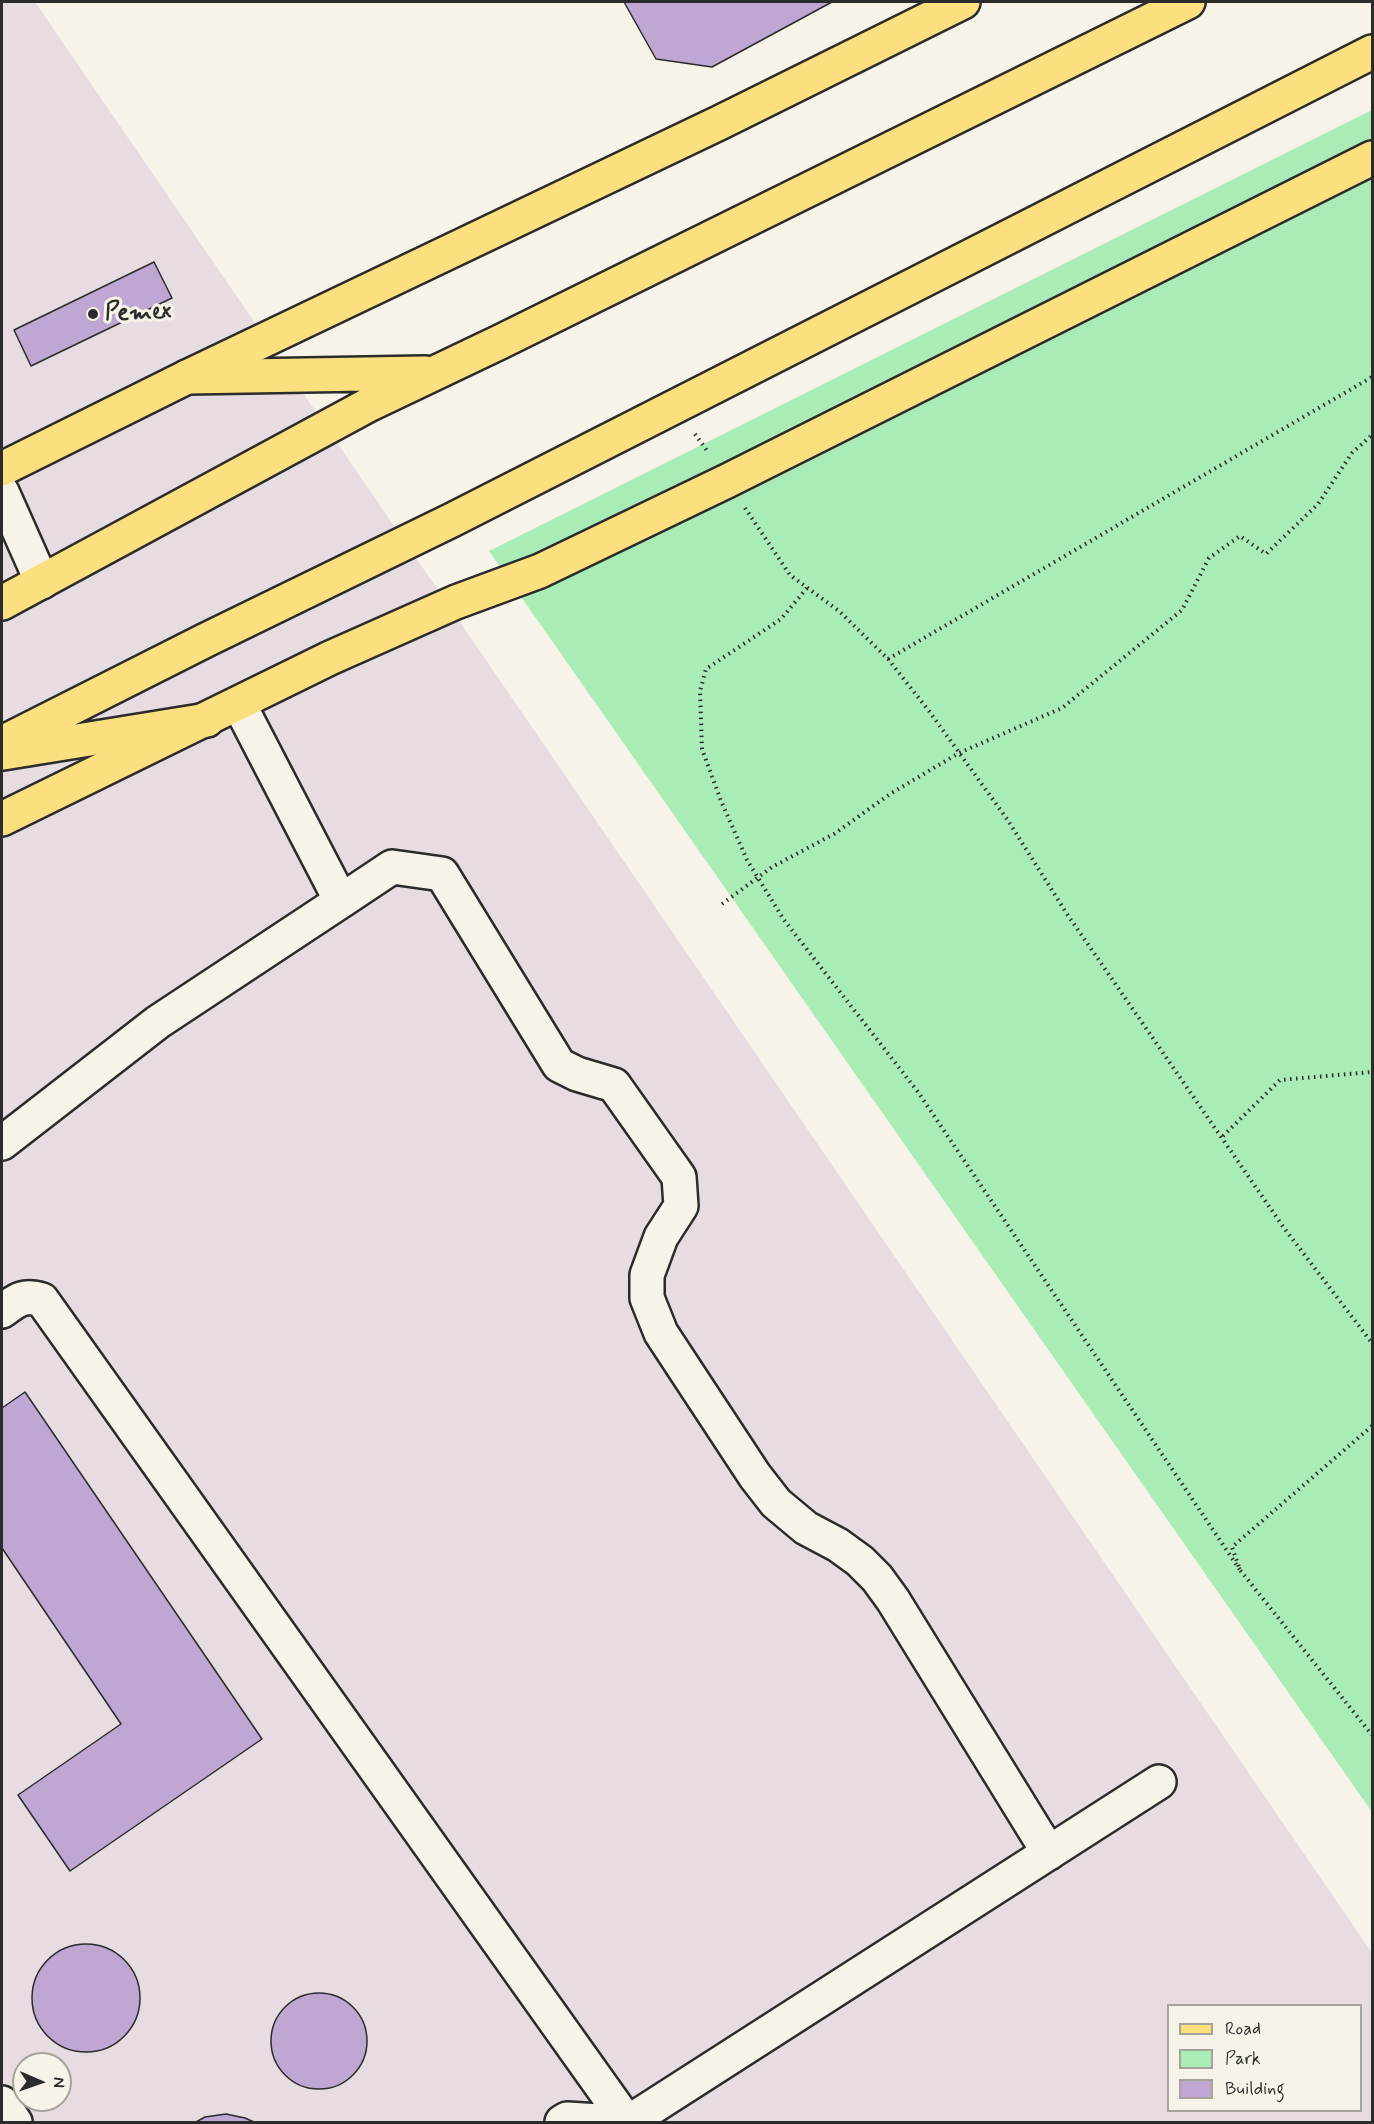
<!DOCTYPE html>
<style>
body{margin:0}
#map{position:relative;width:1374px;height:2124px;overflow:hidden;background:#f7f3e8;font-family:Mynerve,sans-serif}
canvas{display:block}
.frame{position:absolute;inset:0;border:3px solid #2b2b2b;pointer-events:none}
.legend{position:absolute;left:1167px;top:2004px;width:195px;height:108px;box-sizing:border-box;background:#f7f3e8;border:2px solid #a5a39c;margin:0;padding:8px 10px;list-style:none;font-size:18px;color:#2b2b2b}
.legend li{display:flex;align-items:center;gap:12px;height:30px}
.legend b{width:30px;border:2px solid #a5a39c}
.north{position:absolute;left:12px;top:2052px;width:60px;height:60px;box-sizing:border-box;background:#f7f3e8;border:2px solid #a5a39c;border-radius:50%;rotate:92deg;font-size:16px;font-weight:700;line-height:24px;text-align:center;color:#2b2b2b}
.north::after{content:'';display:block;margin:auto;width:21px;height:27px;background:#2b2b2b;clip-path:polygon(50% 0,100% 100%,50% 72%,0 100%)}
</style>
<div id="map">
<canvas width="1374" height="2124"></canvas>
<div class="frame"></div>
<ul class="legend">
<li><b style="height:8px;background:#fce080"></b>Road</li>
<li><b style="height:16px;background:#aaecb6"></b>Park</li>
<li><b style="height:16px;background:#c0a6d3"></b>Building</li>
</ul>
<div class="north">N</div>
</div>
<script>
const ctx = document.querySelector('canvas').getContext('2d');
ctx.lineJoin = 'round';
function paint(path, color) { ctx.fillStyle = color; ctx.fill(path, 'evenodd'); }
function stroke(path, color, width, dash) { ctx.strokeStyle = color; ctx.lineWidth = width; ctx.lineCap = dash ? 'butt' : 'round'; ctx.setLineDash(dash || []); ctx.stroke(path); }
function write(font, color, halo, rows, align = 'center') {
  ctx.font = font + ' Mynerve,sans-serif'; ctx.lineWidth = 6; ctx.setLineDash([]); ctx.textBaseline = 'middle'; ctx.strokeStyle = halo; ctx.fillStyle = color; for (const [text, x, y, turn = 0] of rows) {
    ctx.save(); ctx.translate(x, y); ctx.rotate((+turn || 0) * Math.PI / 180); ctx.textAlign = isNaN(turn) ? turn : align; if (halo) ctx.strokeText(text, 0, 0); ctx.fillText(text, 0, 0); ctx.restore();
  }
}
paint(new Path2D(`
 M2,2h33l1337,1951v169h-1370zM1168,2006h192v104h-192zM24,2064h36v36h-36z`), '#e6dce2');
paint(new Path2D(`
 M1372,110v1702l-883,-1261z`), '#aaecb6');
const building = new Path2D(`
 M624,2h208l-120,65 -56,-8z
 M154,262l18,36 -141,68 -17,-36z
 M25,1392l237,347 -192,132 -52,-76 103,-71 -119,-176v-140z
 M32 1998a54 54 0 1 1 108 0a54 54 0 1 1-108 0Z
 M271 2041a48 48 0 1 1 96 0a48 48 0 1 1-96 0Z
 M226,2114l19,4 9,4h-58l9,-5z`);
paint(building, '#c0a6d3');
stroke(building, '#2b2b2b', 1.5);
const minor = new Path2D(`
 M2,492l40,90
 M239,704l102,197 51,-34 50,7 117,191 18,9 37,11 65,92 2,29 -20,31 -14,38v23l14,35 94,143 21,27 30,25 32,17 22,16 17,17 16,22 156,253
 M2,1143l156,-121 183,-121
 M2,1311c15,-11 22,-17 40,-11l585,822
 M2,2103l13,19
 M562,2122l5,-3 49,3
 M629,2122l530,-340`);
const major = new Path2D(`
 M2,469l185,-92 532,-254 244,-121
 M2,819l328,-161 126,-56 84,-31 187,-90 645,-323`);
const highway = new Path2D(`
 M187,377l238,-4
 M2,603l368,-199 130,-62 688,-340
 M2,743l204,-103 246,-120 920,-468
 M3,753l204,-33`);
stroke(minor, '#2b2b2b', 38);
stroke(major, '#2b2b2b', 38);
stroke(highway, '#2b2b2b', 38);
stroke(new Path2D(`
 M695,434l13,18
 M745,508l45,67 49,36 49,48 41,52 78,108 60,95 217,314 88,115
 M807,588l-26,31 -75,50 -6,22 2,58 19,52 26,59 37,60 134,172 322,478
 M888,659l484,-282
 M722,904l50,-37 62,-33 56,-40 69,-41 103,-45 120,-98 27,-52 31,-22 26,18 52,-50 34,-51 20,-18
 M1223,1136l57,-56 92,-8
 M1372,1426l-140,121 8,23 132,165`), '#2b2b2b', 4, [1.5, 4.5]);
stroke(minor, '#f7f3e8', 33);
stroke(major, '#fce080', 33);
stroke(highway, '#fce080', 33);
for (const [x, y, r, color] of [
 [93,314,6,"#2b2b2b"]
]) { const dot = new Path2D(); dot.arc(x, y, r, 0, 2 * Math.PI); ctx.fillStyle = color; ctx.fill(dot); stroke(dot, '#f7f3e8', 2); }
write('bold 24px', '#2b2b2b', '#f7f3e8', [
 ["Pemex",105,314]
], 'left');
</script>
